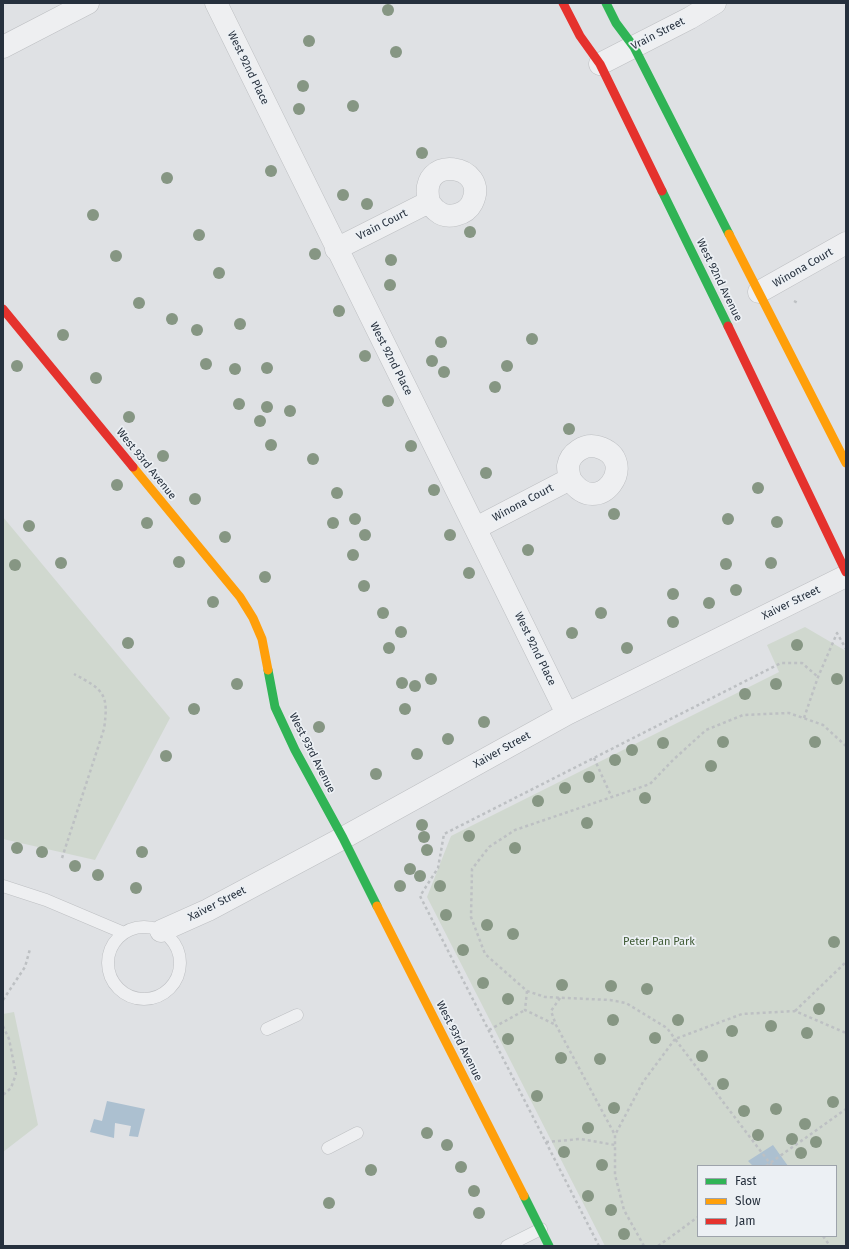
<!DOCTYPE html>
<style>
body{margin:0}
#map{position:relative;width:849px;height:1249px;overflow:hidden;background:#dfe1e4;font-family:"Fira Sans",sans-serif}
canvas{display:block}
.frame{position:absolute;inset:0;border:4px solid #26303d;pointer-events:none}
.legend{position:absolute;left:697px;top:1165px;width:140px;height:72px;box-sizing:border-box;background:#ecf0f4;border:1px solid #9da3ab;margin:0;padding:5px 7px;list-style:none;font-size:12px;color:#26303d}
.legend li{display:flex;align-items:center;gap:8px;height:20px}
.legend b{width:20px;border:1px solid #9da3ab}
</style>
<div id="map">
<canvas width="849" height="1249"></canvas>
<div class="frame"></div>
<ul class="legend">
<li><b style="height:5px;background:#30b455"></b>Fast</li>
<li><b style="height:5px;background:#ff9f0a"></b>Slow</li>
<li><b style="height:5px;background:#e5322d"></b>Jam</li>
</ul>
</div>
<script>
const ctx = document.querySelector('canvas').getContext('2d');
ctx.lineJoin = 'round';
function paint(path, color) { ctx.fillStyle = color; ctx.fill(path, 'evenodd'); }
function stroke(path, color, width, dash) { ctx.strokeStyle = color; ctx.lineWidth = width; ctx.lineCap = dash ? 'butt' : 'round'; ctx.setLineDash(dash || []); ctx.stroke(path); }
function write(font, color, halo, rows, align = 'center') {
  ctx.font = font + ' "Fira Sans",sans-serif'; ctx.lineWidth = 3.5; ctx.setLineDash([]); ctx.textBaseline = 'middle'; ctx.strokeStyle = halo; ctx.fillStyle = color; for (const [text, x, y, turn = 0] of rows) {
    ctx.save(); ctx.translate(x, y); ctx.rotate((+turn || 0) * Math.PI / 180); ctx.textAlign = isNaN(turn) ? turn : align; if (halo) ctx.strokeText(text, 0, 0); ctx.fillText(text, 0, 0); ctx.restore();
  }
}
paint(new Path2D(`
 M3,517l167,201 -75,142 -92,-21z
 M805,627l41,24v595h-241l-178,-349 24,-61 328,-164 -12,-27zM698,1166h138v70h-138z
 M14,1012l24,113 -35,27v-138z`), '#d0d8cf');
paint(new Path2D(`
 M107,1101l38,8 -7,28 -9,-1 2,-10 -16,-3 -1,15 -24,-6 4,-13 8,2z
 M773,1145l15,21h-35l-5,-5z`), '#acc0d0');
const lane = new Path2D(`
 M3,886l43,14 78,33
 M108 963a36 36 0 1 1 72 0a36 36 0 1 1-72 0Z
 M267,1029l30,-14
 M328,1148l29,-15
 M507,1246l34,-17`);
const street = new Path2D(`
 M216,3c116,238 235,473 351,711
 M3,47l85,-44
 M600,64l90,-46 25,-15
 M336,249l93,-47c-12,-50 62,-38 43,1 -6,12 -25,17 -35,8 -3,-2 -6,-6 -8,-9
 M759,292l87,-49
 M476,528l94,-49c-1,-4 -2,-9 -2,-13 2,-13 17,-23 30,-19 44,13 0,75 -28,32
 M161,931l47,-21 135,-72 224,-124 279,-138`);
stroke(lane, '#bdbfc2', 13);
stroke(street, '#bdbfc2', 23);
stroke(new Path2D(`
 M794,301l4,2
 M804,718l14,-41 19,-44 9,16
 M594,758l18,40
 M62,858l42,-129c5,-35 0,-39 -30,-55
 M527,991l-2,19 31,15
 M560,998l-9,13 5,14 59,110
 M3,1000l22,-33 5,-18
 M795,1011l51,-49
 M3,1026l6,13 7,35 -5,14 -8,7
 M489,1030l36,-20
 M546,1142l34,-3 35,6
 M766,1166l80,-57
 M772,1166l-97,-127 67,-25 53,-3 51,22
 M823,1236l7,10
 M599,1246l-179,-350 18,-28 6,-34 337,-171h21l16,14
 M644,1246l-20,-36 -9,-35v-40l28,-53 32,-43 -8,-11 -41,-25 -16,-3 -65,-3 -18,-6 -42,-37 -14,-37 1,-48 17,-22 26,-17 135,-46 23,-24 33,-30 37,-15 46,-2 34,12 23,21
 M658,1246l40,-29`), '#bdc0c3', 2.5, [3, 3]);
stroke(lane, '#eeeff1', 12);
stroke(street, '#eeeff1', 22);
stroke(new Path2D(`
 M606,3l10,20 18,24 95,187
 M662,191l66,135
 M268,670l7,37 20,43 48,88 34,68
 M524,1196l25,50`), '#30b455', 9);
stroke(new Path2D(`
 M729,234l117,229
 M133,467l107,130 13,21 9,21 6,31
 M377,906l147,290`), '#ff9f0a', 9);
stroke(new Path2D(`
 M563,3l17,33 20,28 62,127
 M3,309l130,158
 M728,326l118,246`), '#e5322d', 9);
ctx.fillStyle = '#869683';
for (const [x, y] of [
 [388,10],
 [309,41],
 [396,52],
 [303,86],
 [353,106],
 [299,109],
 [422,153],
 [271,171],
 [167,178],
 [343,195],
 [367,204],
 [93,215],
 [470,232],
 [199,235],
 [315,254],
 [116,256],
 [391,260],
 [219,273],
 [390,285],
 [139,303],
 [339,311],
 [172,319],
 [240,324],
 [197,330],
 [63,335],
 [532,339],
 [441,342],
 [365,356],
 [432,361],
 [206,364],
 [17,366],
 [507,366],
 [267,368],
 [235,369],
 [444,372],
 [96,378],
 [495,387],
 [388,401],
 [239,404],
 [267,407],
 [290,411],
 [129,417],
 [260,421],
 [569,429],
 [271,445],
 [411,446],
 [163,456],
 [313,459],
 [486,473],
 [117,485],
 [758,488],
 [434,490],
 [337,493],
 [195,499],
 [614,514],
 [355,519],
 [728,519],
 [777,522],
 [147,523],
 [333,523],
 [29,526],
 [365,535],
 [450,535],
 [225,537],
 [528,550],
 [353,555],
 [179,562],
 [61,563],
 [771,563],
 [726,564],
 [15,565],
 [469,573],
 [265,577],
 [364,586],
 [736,590],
 [673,594],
 [213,602],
 [709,603],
 [383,613],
 [601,613],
 [673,622],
 [401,632],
 [572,633],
 [128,643],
 [797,645],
 [389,648],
 [627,648],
 [431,679],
 [837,679],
 [402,683],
 [237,684],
 [776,684],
 [415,686],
 [745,694],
 [194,709],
 [405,709],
 [484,722],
 [319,727],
 [448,739],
 [723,742],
 [815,742],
 [663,743],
 [632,750],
 [417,754],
 [166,756],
 [615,760],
 [711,766],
 [376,774],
 [589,777],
 [565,788],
 [645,798],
 [538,801],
 [587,823],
 [422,825],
 [469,836],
 [424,837],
 [17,848],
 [515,848],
 [427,850],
 [42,852],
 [142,852],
 [75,866],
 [410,869],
 [98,875],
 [420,876],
 [400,886],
 [440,886],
 [136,888],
 [446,915],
 [487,925],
 [513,934],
 [834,942],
 [463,950],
 [483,983],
 [562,985],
 [611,986],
 [647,989],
 [508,999],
 [819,1009],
 [613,1020],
 [678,1020],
 [771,1026],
 [732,1031],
 [807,1033],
 [655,1038],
 [508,1039],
 [702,1056],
 [561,1058],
 [600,1059],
 [723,1084],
 [537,1096],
 [833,1102],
 [614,1108],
 [776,1109],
 [744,1111],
 [805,1124],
 [588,1128],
 [427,1133],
 [758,1135],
 [792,1139],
 [816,1142],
 [447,1145],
 [564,1152],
 [801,1153],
 [602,1165],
 [461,1167],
 [371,1170],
 [474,1191],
 [588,1196],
 [329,1203],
 [611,1210],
 [479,1213],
 [624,1234]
]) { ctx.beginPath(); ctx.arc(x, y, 6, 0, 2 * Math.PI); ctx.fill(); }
write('11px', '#26303d', '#ecf0f4', [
 ["Vrain Street",658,34,-27],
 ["West 92nd Place",248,68,64],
 ["Vrain Court",382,225,-27],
 ["Winona Court",803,268,-30],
 ["West 92nd Avenue",719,280,64],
 ["West 92nd Place",391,359,63],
 ["West 93rd Avenue",146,464,51],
 ["Winona Court",523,503,-28],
 ["Xaiver Street",791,603,-26],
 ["West 92nd Place",535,649,64],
 ["Xaiver Street",502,750,-29],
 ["West 93rd Avenue",312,753,63],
 ["Xaiver Street",217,904,-27],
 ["West 93rd Avenue",459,1041,63]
]);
write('11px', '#3d5933', '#ecf0f4', [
 ["Peter Pan Park",659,942]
]);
</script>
